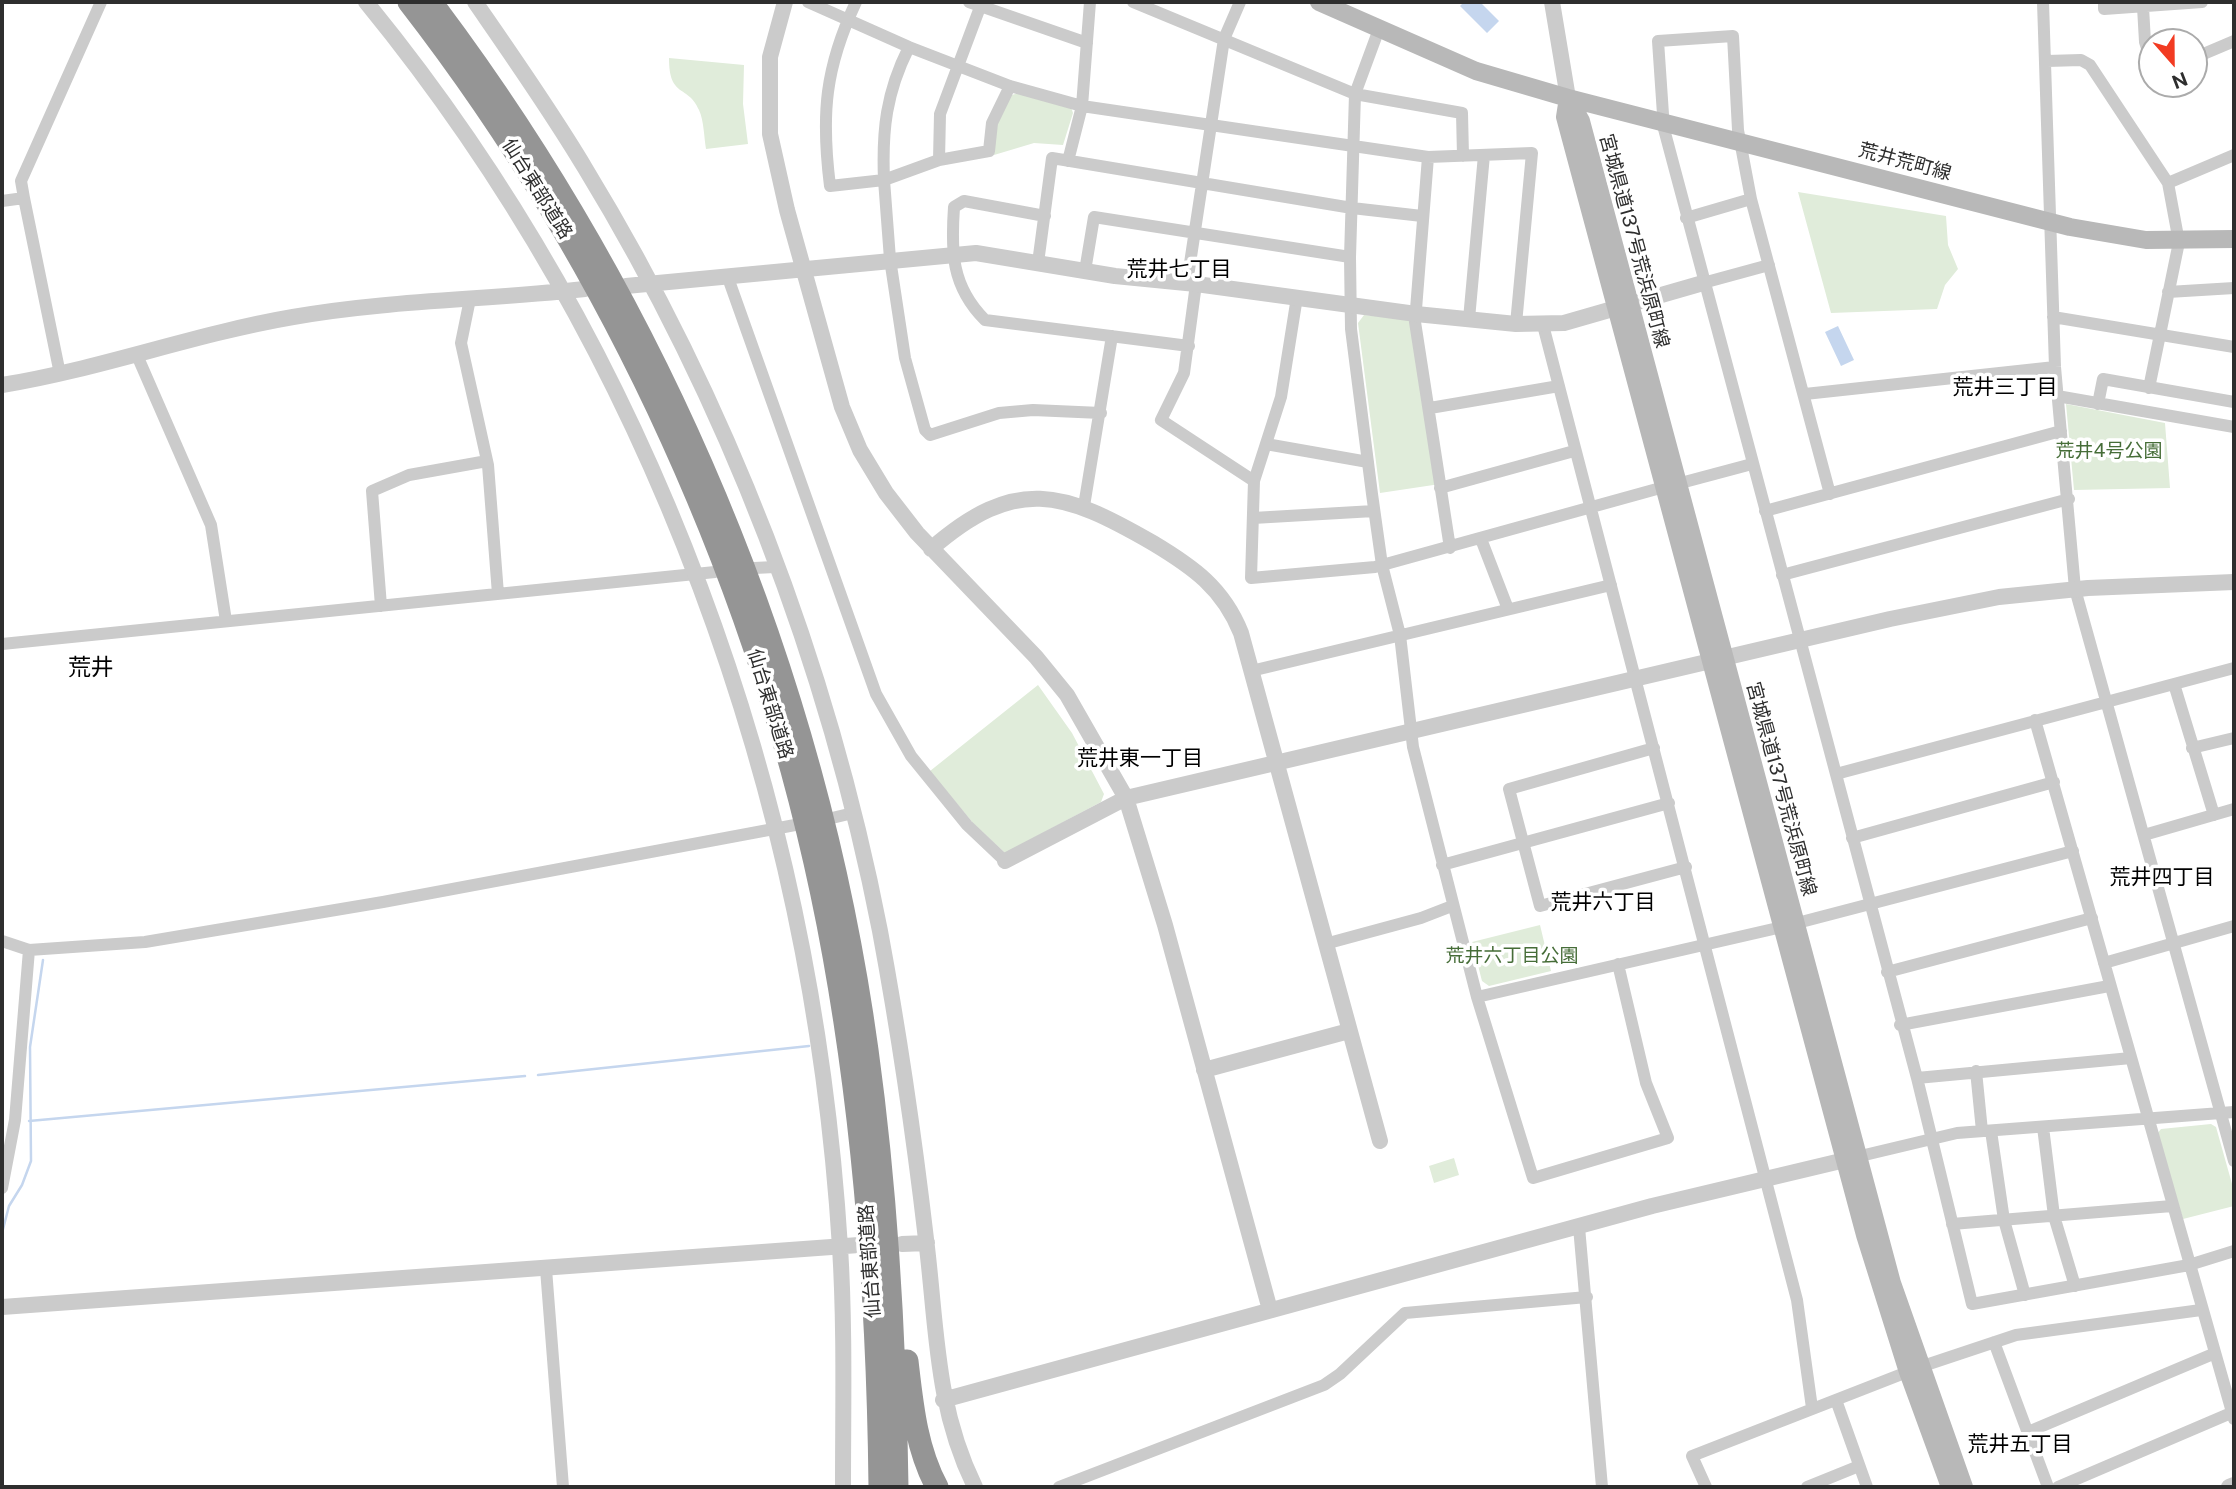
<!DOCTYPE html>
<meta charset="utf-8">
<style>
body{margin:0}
#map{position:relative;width:2236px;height:1489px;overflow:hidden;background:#fff;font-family:"Public Sans",sans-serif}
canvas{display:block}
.frame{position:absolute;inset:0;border:4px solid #2e2e2e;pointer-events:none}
.north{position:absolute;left:2138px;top:28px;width:70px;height:70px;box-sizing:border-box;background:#fff;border:2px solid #ababab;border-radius:50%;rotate:159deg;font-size:19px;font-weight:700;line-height:28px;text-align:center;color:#2e2e2e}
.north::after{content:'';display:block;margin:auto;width:24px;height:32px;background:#f23b22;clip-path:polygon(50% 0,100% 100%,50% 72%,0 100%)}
</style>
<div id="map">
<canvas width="2236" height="1489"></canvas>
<div class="frame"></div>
<div class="north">N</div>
</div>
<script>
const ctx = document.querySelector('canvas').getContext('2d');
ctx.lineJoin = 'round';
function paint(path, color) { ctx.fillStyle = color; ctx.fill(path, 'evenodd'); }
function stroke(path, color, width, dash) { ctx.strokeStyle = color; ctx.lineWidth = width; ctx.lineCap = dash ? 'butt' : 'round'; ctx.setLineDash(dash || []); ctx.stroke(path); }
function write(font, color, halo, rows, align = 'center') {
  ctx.font = font + ' "Public Sans","Noto Sans JP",sans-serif'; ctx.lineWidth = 7; ctx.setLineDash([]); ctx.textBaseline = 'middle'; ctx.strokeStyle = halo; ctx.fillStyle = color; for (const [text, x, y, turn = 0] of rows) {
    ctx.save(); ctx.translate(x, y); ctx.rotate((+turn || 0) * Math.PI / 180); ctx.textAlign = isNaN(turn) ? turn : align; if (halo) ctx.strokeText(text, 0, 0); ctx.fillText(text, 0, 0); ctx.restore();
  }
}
paint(new Path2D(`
 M669,58l75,7 -1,39 5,40 -42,5c-2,-12 -2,-28 -7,-39 -11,-26 -30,-11 -30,-52z
 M1018,93l53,14 2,6 -10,32 -29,-2 -40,12 2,-28 13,-31z
 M1798,192l148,24 2,29 10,24 -13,16 -8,24 -106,4z
 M1364,315l45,4 31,165 -60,9 -22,-170z
 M2066,404l99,19 5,65 -96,2z
 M1038,685l34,48 32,61 -3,8 -96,51 -32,-30 -43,-52z
 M1540,925l11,46 -62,15 -7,-5 -10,-39z
 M2211,1124l5,3 18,64v15l-51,13 -26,-85 4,-5z
 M1454,1158l5,17 -25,8 -5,-17z`), '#e0ecda');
paint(new Path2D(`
 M1464,2h16l19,19 -12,12 -27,-27z
 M1838,326l16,34 -13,6 -16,-34z`), '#c5d6ee');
stroke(new Path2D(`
 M538,1075l271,-29
 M29,1121l496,-45
 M2,1233l7,-27 13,-21 9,-24 -1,-114 13,-87`), '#c5d6ee', 2.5);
stroke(new Path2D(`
 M808,2l101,45 101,39 72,20 346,51 104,-4 -16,171
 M856,2c-31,66 -35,112 -26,184l54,-6c-2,-50 2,-87 25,-133
 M969,2l118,41
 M1133,2l222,92 107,19 1,43
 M2043,2l12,365 20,222 159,572
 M2104,2v7l98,-7
 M2143,7l2,35 7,22
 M1379,29l-24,65 -5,163 1,72 21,165 10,71 18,70 13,112 64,250 56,181 135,-40 -22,-55 -28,-119
 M2194,58l40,-17
 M2047,61l34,-1 9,5 78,118 11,59 -30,146
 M1010,86l-18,37 -3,28 -50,9 -55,20 6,79 15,99 20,72 5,5 69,-22 34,-3 68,3
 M1428,157l-13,165 35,226
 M939,160l1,-46 42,-112
 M1068,161l14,-55 8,-104
 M2168,183l66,-28
 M24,198l-3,-17 80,-179
 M2,201l22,-3 36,176
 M1045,216l-81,-15 -10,6c-3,44 -3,79 31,113l204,26
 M1686,218l65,-19
 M1038,263l14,-105 300,50 70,8
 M1085,271l9,-54 256,40
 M727,275l149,419 35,62 56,69 38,36
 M1187,283l37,-244 16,-37
 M1703,283l66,-18
 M1196,284l-12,89 -23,47 93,61
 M2168,292l66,-4
 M1297,297l-16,100 -27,84 -3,97 124,-11 289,-80
 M470,299l-9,44 27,122 10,129
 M2053,317l181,30
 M1469,319l15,-164
 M1543,325l254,975 15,108
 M136,353l75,172 15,96
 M1805,394l250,-27
 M2057,396l177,31
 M2098,404l5,-25 131,23
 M1430,408l129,-22
 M1266,444l102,18
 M1677,484l75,-20
 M1440,488l134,-37
 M1830,494l-79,-295 -13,-69 -5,-94 -75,5 6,88 253,949 55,226 217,-39 45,-14
 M1084,506l28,-170
 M1765,511l296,-80
 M1253,518l121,-7
 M1481,539l27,70
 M754,568l21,-1
 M1782,575l287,-76
 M381,606l-9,-115 37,-16 78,-14
 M2,644l713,-72
 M1251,671l360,-86
 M2174,684l40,131
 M2035,720l199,699
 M1654,748l-145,41 31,117 146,-39
 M2192,748l42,-10
 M1836,774l398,-106
 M832,818l21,-5
 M2144,835l90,-26
 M1852,838l202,-56
 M1442,865l227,-62
 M2,941l27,9 116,-8 238,-40 412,-77
 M1325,944l96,-26 31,-12
 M2104,963l130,-37
 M1887,972l205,-54
 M1477,997l305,-70 291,-76
 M1900,1025l209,-39
 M1976,1071l6,60
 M1917,1078l214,-20
 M2043,1127l11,89 21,70
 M1991,1131l13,89 21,75
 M1852,1158l105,-25 277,-21
 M2,1188l13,-68 14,-170
 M1952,1224l220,-18
 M1579,1227l23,260
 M546,1269l17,218
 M1994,1342l54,145
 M1836,1400l31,87
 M2028,1432l185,-78
 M1059,1487l265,-102 16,-11 65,-61 182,-16
 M1706,1487l-14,-31 228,-89 96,-32 185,-25
 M1807,1487l52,-21
 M2058,1487l173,-74`), '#cbcbcb', 12);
stroke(new Path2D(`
 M366,2c287,351 446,794 474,1245 5,80 3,160 3,240
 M475,2c38,55 76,109 110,166 142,233 243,496 295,763 19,102 34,205 46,308 11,88 9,167 49,248
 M785,2l-15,55v77l17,76 55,197 18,43 26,43 31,40 119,124 31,38 59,103 39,127 105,385
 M1552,2l16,96
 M626,286l350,-33 139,23 81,8 220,30 100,10 48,-1 139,-40
 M2,385c98,-16 192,-51 291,-68 96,-17 195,-17 292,-28
 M931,549c85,-74 132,-58 222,-6 40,24 70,45 88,90l139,508
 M1005,861l121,-63 764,-179 109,-22 89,-9 146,-6
 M1204,1070l145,-39
 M902,1244l25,-1
 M2,1307l857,-62
 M943,1400l709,-194 193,-46
 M2229,1487l5,-2`), '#cbcbcb', 16);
stroke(new Path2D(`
 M1319,2l157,69 92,27 502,129 76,13 88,-1
 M1568,98l13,23 311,1162 72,204
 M1568,98l-3,19 300,1118 43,137 42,115`), '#b8b8b8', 18);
stroke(new Path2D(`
 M409,2c207,267 354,590 419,922 36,185 50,375 52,563
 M431,2c230,305 384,669 436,1048 20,145 28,291 30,437
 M907,1361c5,43 9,87 30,126`), '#959595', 23);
write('19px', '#2e2e2e', '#fff', [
 ["荒井荒町線",1905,162,15],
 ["仙台東部道路",537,189,58],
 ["宮城県道137号荒浜原町線",1634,241,75],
 ["仙台東部道路",770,704,73],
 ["宮城県道137号荒浜原町線",1781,789,75],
 ["仙台東部道路",870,1261,-94]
]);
write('19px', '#466d38', '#fff', [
 ["荒井4号公園",2109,451],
 ["荒井六丁目公園",1512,956]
]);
write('21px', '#000', '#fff', [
 ["荒井七丁目",1179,270],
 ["荒井三丁目",2005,388],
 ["荒井東一丁目",1140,759],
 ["荒井四丁目",2162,878],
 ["荒井六丁目",1603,903],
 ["荒井五丁目",2020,1445]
]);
write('23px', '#000', '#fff', [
 ["荒井",91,668]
]);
</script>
